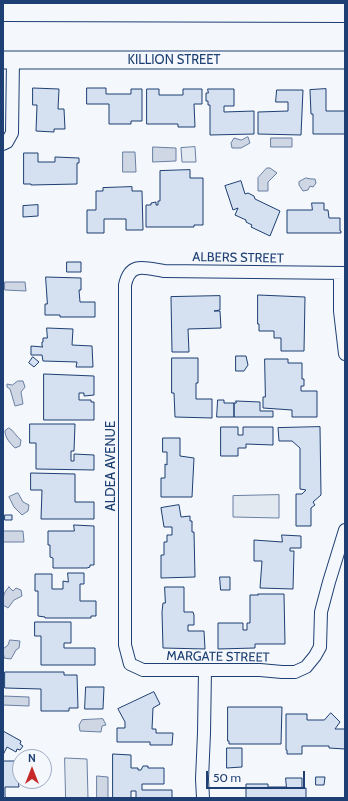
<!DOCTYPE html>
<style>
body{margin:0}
#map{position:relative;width:348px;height:801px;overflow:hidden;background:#f4f7fb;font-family:Cabin,sans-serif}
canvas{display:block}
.frame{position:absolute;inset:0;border:4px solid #1d3f73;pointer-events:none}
.north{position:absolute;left:12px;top:749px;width:40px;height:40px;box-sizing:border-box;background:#f4f7fb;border:1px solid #9eadc5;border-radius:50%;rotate:0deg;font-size:11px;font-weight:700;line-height:16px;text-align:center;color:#1d3f73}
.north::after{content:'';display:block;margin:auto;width:14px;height:18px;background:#c62828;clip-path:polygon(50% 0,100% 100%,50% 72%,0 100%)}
.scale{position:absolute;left:206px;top:771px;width:99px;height:18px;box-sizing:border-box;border:2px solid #1d3f73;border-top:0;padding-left:5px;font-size:12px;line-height:14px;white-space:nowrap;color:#1d3f73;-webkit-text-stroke:3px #f4f7fb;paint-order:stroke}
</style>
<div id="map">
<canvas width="348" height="801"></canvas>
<div class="frame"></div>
<div class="north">N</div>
<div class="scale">50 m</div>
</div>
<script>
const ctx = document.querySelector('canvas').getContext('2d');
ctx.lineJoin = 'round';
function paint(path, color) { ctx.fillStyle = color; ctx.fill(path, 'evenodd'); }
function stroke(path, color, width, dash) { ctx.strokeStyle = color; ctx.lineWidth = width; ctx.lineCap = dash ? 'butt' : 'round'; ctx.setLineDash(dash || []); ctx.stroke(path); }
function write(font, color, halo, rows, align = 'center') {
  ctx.font = font + ' Cabin,sans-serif'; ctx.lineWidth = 3; ctx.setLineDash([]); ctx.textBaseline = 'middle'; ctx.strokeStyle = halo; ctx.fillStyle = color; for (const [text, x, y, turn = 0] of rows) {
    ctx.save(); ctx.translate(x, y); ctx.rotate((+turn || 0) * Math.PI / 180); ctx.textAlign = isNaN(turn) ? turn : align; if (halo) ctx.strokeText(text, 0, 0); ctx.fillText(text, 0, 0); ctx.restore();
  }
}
const green = new Path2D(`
 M195,147l1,15h-14l-1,-14z
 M279,495v23l-46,-1v-21z
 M65,758l22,1 1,39h-22z`);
paint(green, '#e3e9f0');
stroke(green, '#687fa3', 1);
const water = new Path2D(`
 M248,137l2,6 -9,5h-9l-1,-5 3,-5 7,2z
 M271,138h21v9h-21z
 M153,147l23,1v13l-23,1z
 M123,152h12l1,20h-13z
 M267,168h3l7,5 -9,9v9h-10v-13z
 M306,178l5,1h4l1,4 -3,4 -3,-1 -2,4 -5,1 -4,-6v-3z
 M5,282h20l1,9 -21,-1z
 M18,381h5l2,6 -4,5 2,12 -8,2 -5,-17 -3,-2v-3l5,1z
 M9,428c5,2 7,9 12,12l-1,6 -5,2c-5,-5 -10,-10 -10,-17z
 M18,493l5,9 6,3 -1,6 -6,4 -8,-8 -5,-10z
 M3,531h20l1,11h-21z
 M9,587l4,4 3,-3 5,2 1,6 -8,4 -6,8 -5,-3c0,-8 0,-12 6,-18z
 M10,640l10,1 -1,7 -3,2 -5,9 -7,-1 -1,-9 5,-4z
 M3,696l26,1v9l-26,-1z
 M103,719l3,6 -4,1 -1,6 -21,-1 -1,-6 3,-5z
 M97,776l11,1v21h-11z`);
paint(water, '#cfd7e4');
stroke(water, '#687fa3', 1);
const building = new Path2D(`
 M33,88l26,1 -1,20h6l1,20h-11v3l-18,-1 1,-26h-4z
 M87,88h19v6h25v-5h11v32h-11v3h-22v-20h-22z
 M147,89h12v6h24v-6h19v15h-8l1,23h-17v-3h-31z
 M208,89h26v17h-10v6l30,-1v23l-44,1v-30h-2v-4h-2v-8h2z
 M326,89v22h19v23h-32v-20h-2l-1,-24z
 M277,90h26l-2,45 -43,-1v-22l30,-1v-9h-12z
 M24,153h14v9h17v-5l24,1v5h-2v21l-46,1v-1h-7z
 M190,170v8h13v47h-9v2h-48v-22h5v-2l5,-1v3h2v-4h2v-30z
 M241,181l4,13 3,-1 6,3 1,3 25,12 -10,25 -19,-9 1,-2 -6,-3v-2l-11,-5 3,-7 -5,2 -8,-24z
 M132,187v4h10l1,39h-17v-11h-22v14h-17v-23h9v-19h7v-3z
 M312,203h12v7h4l1,8h11v13h1v2h-54v-23h25z
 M38,205v11l-15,1v-11z
 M67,262h14v10h-14z
 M46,277l35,1v12h-2l1,12h15v15h-35v-2h-15v-11h2z
 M258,295l47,2 -1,54h-23v-13h-7v-7h-15v-7h-1z
 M220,296v14l-6,1h6l1,17 -33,1 1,23h-17l-1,-55z
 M47,328l26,1 -1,16 20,1 1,21h-17l1,-5 -34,-1 -1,-6h-11v-9l12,1 -1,-1v-4h1v-4h4z
 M236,356h10l2,9 -4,6h-8z
 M33,357l6,5 -5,5 -5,-4z
 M172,358h26v25h-2v16h16v19l-37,-1 -1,-24h-2z
 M265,359h23v4h14v16h2v7h-3v5h16v26h-25v-7l-29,-2v-11h2z
 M44,374l50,2v19l-10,1v-3h-5v7h12v2h3v18h-50z
 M218,400h6v3h10v14h-17z
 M236,401l24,1v9h13v6h-39v-14h2z
 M30,424h45l-1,27h-3v10h3v-7l20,1v15l-58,-1v-26h-6z
 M221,427h17v8h5v-8h30v18l-27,-1v4h-8v8h-17z
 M320,427l1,68 -8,7 2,3 -4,3v18h-15v-32h6l4,-4 -6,-1v-41l-8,-7h-13l-1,-13z
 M163,438h17v18l14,2 -2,39h-31v-19h4v-14l2,1v-13h-4z
 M31,473l44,1v28h19v17h-53l1,-29h-11z
 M179,505l2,12 9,-1v5h2v11h2l1,45 -34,1v-23h3v-13h3v-7h5v-8h-8l-3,-19z
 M5,515h7v5h-7z
 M74,525l20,1v39h-4v2l-3,1h-34v-10l-3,-1v-12h-2v-14h26z
 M282,535l19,1v12h-11v3h4l-1,38 -33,-1 2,-27h-8v-21l28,2z
 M68,573h16v11h-4v17h16v15h-5v2h-46v-1l-7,-1v-25h-3v-17h17v15h11v-8l5,1z
 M220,577h10v13h-9z
 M165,587h19v25h9l1,3v10h-6v6h16l1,18 -42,-1 -1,-36 1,-9h2z
 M258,594h26l1,50h-30v4l-37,1v-26h25v7h4v-7h3v-28h8z
 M35,622h36v21h-7v5h31v17h-54v-29h-6z
 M5,672h59v3h13l1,33h-9v3h-28v-22l-36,-1z
 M86,687h18l-1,22h-18z
 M154,692l6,12 -7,4 -1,21h4v4h17l-1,12h-22v-3h-33v-14h8v-6l-7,-13z
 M228,707h54l-1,37h-52v-3h-1z
 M331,713l9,9 -5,7h10v20l-16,-1v-2h-27v8h-15v-4h-1v-36h21v6h17z
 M3,731l18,10 -1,3 3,2 -3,4 -3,-1 -1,3 -9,-5 -4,8z
 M227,748h15v19l-15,1z
 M113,754l18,1v13h7v2h3l2,-4h5v2h16v16h-22v6h30v8h-36v-7h-5v7h-18z
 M3,761h16v11h-2l2,15h-14v9l1,2h-3z
 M316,777h9l-1,8h-8z
 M286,778h16v10h4v10h-60v-14h22v3h18z`);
paint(building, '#d5e0f0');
stroke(building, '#1d3f73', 1);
const street = new Path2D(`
 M3,144l4,-2 5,-9 1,-73
 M340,273v38l5,43
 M345,273l-181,-2c-19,-3 -34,-10 -39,14v360l5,19 13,6h117l22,2h13l11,-5 9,-11 5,-9 1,-35 8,-30 16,-52
 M203,798l-1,-19 2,-46 1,-63`);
const secondary = new Path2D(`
 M3,60h342`);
const highway = new Path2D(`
 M3,10l342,1`);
stroke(street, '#1d3f73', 14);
stroke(secondary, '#1d3f73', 19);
stroke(highway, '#1d3f73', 24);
stroke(street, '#f4f7fb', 12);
stroke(secondary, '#f4f7fb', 17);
stroke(highway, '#f4f7fb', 22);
write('13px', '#1d3f73', '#f4f7fb', [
 ["KILLION STREET",174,60],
 ["ALBERS STREET",238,258,1],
 ["ALDEA AVENUE",111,466,-90],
 ["MARGATE STREET",218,657,1]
]);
</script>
